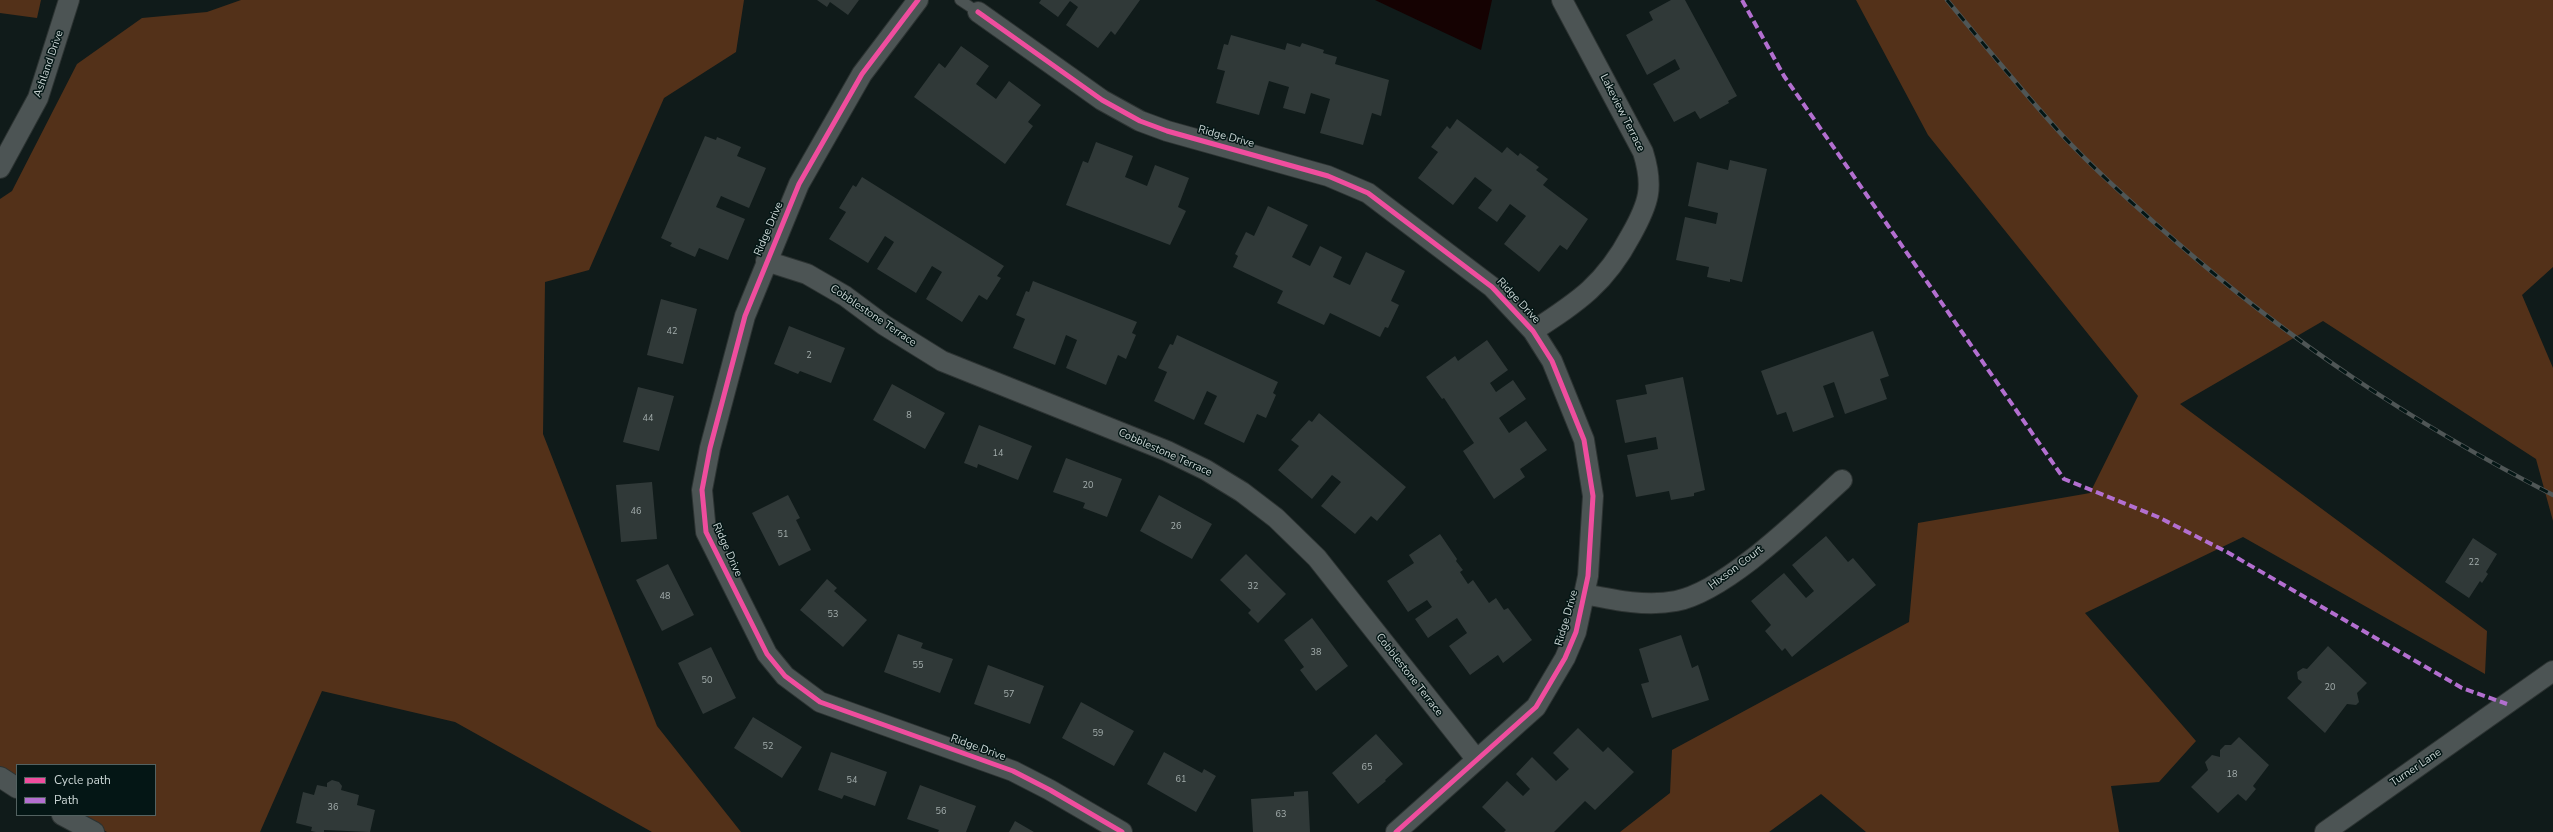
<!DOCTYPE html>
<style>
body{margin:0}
#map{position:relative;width:2553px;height:832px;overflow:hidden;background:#101b1a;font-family:"Nunito Sans",sans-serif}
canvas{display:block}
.legend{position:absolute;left:16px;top:764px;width:140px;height:52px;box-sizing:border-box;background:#041615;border:1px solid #536261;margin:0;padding:5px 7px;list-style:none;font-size:12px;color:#cad5d4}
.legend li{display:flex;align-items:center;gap:8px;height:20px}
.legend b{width:20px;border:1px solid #536261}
</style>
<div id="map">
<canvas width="2553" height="832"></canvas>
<ul class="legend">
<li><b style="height:5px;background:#ef4d9e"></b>Cycle path</li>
<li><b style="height:5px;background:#b36fd0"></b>Path</li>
</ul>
</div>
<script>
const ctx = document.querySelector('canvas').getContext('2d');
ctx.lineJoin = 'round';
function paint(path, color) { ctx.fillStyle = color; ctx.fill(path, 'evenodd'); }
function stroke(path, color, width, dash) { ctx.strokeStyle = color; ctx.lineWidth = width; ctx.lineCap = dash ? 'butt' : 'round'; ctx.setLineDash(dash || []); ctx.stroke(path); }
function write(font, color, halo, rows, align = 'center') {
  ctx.font = font + ' "Nunito Sans",sans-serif'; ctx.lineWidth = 3; ctx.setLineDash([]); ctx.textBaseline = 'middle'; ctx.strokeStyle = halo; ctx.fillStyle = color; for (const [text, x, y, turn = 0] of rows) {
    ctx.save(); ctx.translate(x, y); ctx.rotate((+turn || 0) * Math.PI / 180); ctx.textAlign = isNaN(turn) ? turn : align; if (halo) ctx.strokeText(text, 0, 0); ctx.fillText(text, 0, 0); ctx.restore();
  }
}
paint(new Path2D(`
 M0,0h41l-4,18 -37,-5z
 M241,0h503l-8,52 -72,46 -75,172 -44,12 -2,152 114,292 84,106h-89l-197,-110 -133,-31 -62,141h-153l-34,-17h82v-50h-138v21l-17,-15v-572l12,-8 65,-127 65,-46 65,-6z
 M1856,0h697v267l-31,28 31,73v153l-17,-62 -213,-138 -143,83 307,227 -2,43 -242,-137 -158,76 111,128 -37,41 -48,4 8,46h-253l-45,-38 -52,38h-149l50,-39 2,-43 237,-128 9,-99 172,-30 48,-97 -210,-261z`), '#533119');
paint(new Path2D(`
 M1375,0h117l-11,50z`), '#150202');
paint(new Path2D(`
 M817,0h42l-11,15 -18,-13 -3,5z
 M1041,0h99l-25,35 -4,-4 -13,17 -32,-23 12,-18 -8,-6 -12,16 -19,-14z
 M1671,0h14l52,96 -9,5 1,2 -29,16 -5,-8 -21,11 -21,-38 27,-15 -5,-10 -28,16 -21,-40 27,-15 -4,-8z
 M1231,35l54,15 2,-7 13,4 2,-4 22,7 -1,3 14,4 -2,7 54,16 -8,36 -9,-3 -9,32 -43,-12 10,-34 -19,-6 -6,21 -22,-6 6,-21 -20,-6 -10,34 -43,-12 9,-32 -8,-2 7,-25 4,1z
 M961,46l28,20 -13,18 20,15 13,-18 32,24 -13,17 5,4 -28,38 -91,-67 25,-34 6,5z
 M1457,119l45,34 5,-6 11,9 2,-3 19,14 -3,3 12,9 -5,6 45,34 -21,31 -7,-5 -21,27 -35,-28 22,-28 -16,-12 -13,18 -19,-14 14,-18 -17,-13 -22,28 -35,-27 20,-26 -7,-5 16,-21 3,3z
 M705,136l11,4 1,-3 24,10 -4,9 29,12 -17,40 -28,-12 -5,11 29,12 -17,41 -29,-12 -4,9 -25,-11 2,-3 -11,-5z
 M1096,142l37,14 -8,21 22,9 8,-21 34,13 -11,29 8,4 -16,34 -104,-40 17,-44 5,2z
 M1730,160l37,9 -25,113 -12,-3v3l-23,-5 2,-10 -33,-7 9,-43 31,7 2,-11 -30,-7 9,-44 31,8z
 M862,177l142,89 -7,10 4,2 -14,22 -8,-5 -17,27 -36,-23 16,-27 -10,-6 -16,27 -39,-24 17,-27 -9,-6 -17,27 -39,-24 17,-27 -7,-4 14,-23 3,2z
 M1268,206l40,19 -16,32 18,9 10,-20 22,11 -9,20 17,8 16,-33 39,19 -14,30 8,4 -11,23 -3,-1 -5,10 -50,-24 -6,12 -13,-6 -34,-16 6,-12 -50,-24 5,-11 -3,-2 11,-22 8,4z
 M1033,281l104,41 -5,11 4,2 -10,24 -8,-4 -12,30 -40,-17 11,-28 -11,-5 -11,30 -42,-17 12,-29 -9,-4 10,-24 3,1z
 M661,299l36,10 -14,55 -36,-9z
 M789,326l56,22 -14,35 -31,-12 -2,3 -24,-10z
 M1873,331l16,45 -9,3 7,20 -42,15 -11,-32 -11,4 11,31 -41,15 -7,-20 -9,3 -16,-44z
 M1177,335l101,47 -5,11 3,2 -10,23 -9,-4 -13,29 -40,-19 13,-28 -10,-5 -13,29 -40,-19 13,-29 -9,-4 12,-24 3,1z
 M1487,340l21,30 -18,13 6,9 17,-12 13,19 -27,19 10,15 17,-12 21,29 -27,19 5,8 -31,22 -31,-48 11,-8 -30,-45 -2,1 -16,-22 29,-21 3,5z
 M1683,377l22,113 -11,3v3l-23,4 -2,-9 -33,6 -9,-42 31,-6 -2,-12 -31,6 -9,-43 31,-6 -2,-9z
 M892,384l53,29 -20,36 -52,-29z
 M638,387l36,9 -15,55 -36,-9z
 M1319,413l87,74 -29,34 -6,-5 -16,18 -34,-28 20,-24 -9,-7 -20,24 -34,-29 21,-24 -8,-6 18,-20 3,2z
 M979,425l53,21 -14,34 -40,-16 -1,4 -13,-5z
 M1066,458l56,21 -15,38 -24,-9 2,-5 -32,-11z
 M652,482l5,57 -36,3 -5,-57z
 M788,495l12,23 -4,2 15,30 -32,16 -27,-53z
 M1159,495l53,29 -20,35 -52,-28z
 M1440,534l17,25 -1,2 7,9 -3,2 8,12 5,-4 16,23 7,-5 8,12 4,-2 24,32 -29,23 -5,-8 -28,20 -21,-29 18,-13 -10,-15 -29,20 -13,-19 17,-12 -5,-7 -19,12 -21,-31 27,-18 -5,-8z
 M1826,536l22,26 5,-4 23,27 -84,72 -7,-9 -3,3 -17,-20 6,-6 -20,-24 33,-28 22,25 8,-7 -22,-26z
 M2473,538l24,16 -11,18 2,2 -6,9 -2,-2 -11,17 -24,-16z
 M1246,554l40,40 -28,29 -10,-10 3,-3 -31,-30z
 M668,564l26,51 -32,16 -26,-51z
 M827,579l10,9 -3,3 33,29 -24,27 -43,-37z
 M1312,618l36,48 -32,25 -16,-21 4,-3 -20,-27z
 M898,634l25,9 -2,5 32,11 -13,34 -56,-21z
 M1681,635l11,33 6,-3 11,35 -57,18 -11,-34 8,-2 -10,-33z
 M2328,646l39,37 -10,10 2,9 -3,3 -9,-1 -22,29 -38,-35 15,-16 -4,-3 -1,-7 6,-4 4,1z
 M711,647l25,51 -33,16 -25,-51z
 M988,665l56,21 -14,38 -56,-20z
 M1081,702l53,29 -20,35 -52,-28z
 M753,717l49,30 -20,31 -48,-30z
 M1578,728l25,24 5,-5 26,25 -39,38 -10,-9 -31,31h-50l2,-2 -24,-23 25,-26 16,15 7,-7 -14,-15 16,-17 24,24 13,-12 -16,-16z
 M1376,734l27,30 -18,16 1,1 -28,23 -26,-31z
 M2239,737l30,28 -16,21 3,3 -10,12 -8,-7 -20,19 -27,-26 17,-17 -3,-8 7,-7 8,2v-7l5,-5h6z
 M831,752l56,20 -12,34 -31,-11 -2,4 -24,-9z
 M1164,752l38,21 2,-4 12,7 -20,36 -49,-28z
 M332,780l7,2 3,4 -1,4 18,5 -2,10 18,5 -5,22 -46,-2v2h-8l-5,-1 1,-4 -16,-4 7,-31 11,3 3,-10 10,2v-4z
 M920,785l56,21 -10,26h-28l1,-2 -32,-11z
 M1308,791l2,41h-57l-2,-33 43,-3v-4z
 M1015,821l19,11h-25z`), '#303938');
const lane = new Path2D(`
 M960,0l18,12`);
const street = new Path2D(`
 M918,0l-56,74 -63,110 -54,132 -35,132 -8,42 4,42 61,122 18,22 35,26 193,69 37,19 72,42
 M978,12l124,88 38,21 27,10 161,45 40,17 124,94 41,44 19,30 32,79 9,56 -5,80 -12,56 -11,26 -29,49 -140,125
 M0,168l38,-70 31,-98
 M766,261l41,13 38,22 39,29 58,36 225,90 39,19 36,22 34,26 41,40 160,202
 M1533,331c46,-30 72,-47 98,-96 18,-32 23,-48 12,-83l-81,-152
 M1585,594c29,6 61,13 91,7 51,-10 126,-85 166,-121
 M0,777l17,11
 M62,815l32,17
 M2325,832l228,-161`);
stroke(lane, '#2c3332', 12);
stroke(street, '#2c3332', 22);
stroke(lane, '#4c5454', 10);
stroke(street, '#4c5454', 20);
const rail = new Path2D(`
 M1947,0c38,46 76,92 116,136 34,36 72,70 110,103 119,104 240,184 380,256`);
stroke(rail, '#4f5656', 4.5);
stroke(rail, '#041615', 3, [9]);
stroke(new Path2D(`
 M1742,0l42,76 280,403 94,38 69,35 235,136 45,16`), '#b36fd0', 4, [8, 4]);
stroke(new Path2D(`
 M918,0l-56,74 -63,110 -54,132 -35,132 -8,42 4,42 61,122 18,22 35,26 193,69 37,19 72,42
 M978,12l124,88 38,21 27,10 161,45 40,17 124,94 41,44 19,30 32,79 9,56 -5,80 -12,56 -11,26 -29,49 -140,125`), '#ef4d9e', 5);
write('9px', '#a4aead', null, [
 ["42",672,332],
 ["2",809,356],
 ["8",909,416],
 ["44",648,419],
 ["14",998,454],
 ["20",1088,486],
 ["46",636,512],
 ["26",1176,527],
 ["51",783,535],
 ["22",2474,563],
 ["32",1253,587],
 ["48",665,597],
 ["53",833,615],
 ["38",1316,653],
 ["55",918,666],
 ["50",707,681],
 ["20",2330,688],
 ["57",1009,695],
 ["59",1098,734],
 ["52",768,747],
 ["65",1367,768],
 ["18",2232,775],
 ["61",1181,780],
 ["54",852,781],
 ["36",333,808],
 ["56",941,812],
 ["63",1281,815]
]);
write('11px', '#cad5d4', '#041615', [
 ["Ashland Drive",49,64,-71],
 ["Lakeview Terrace",1622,113,63],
 ["Ridge Drive",1226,137,15],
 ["Ridge Drive",769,229,-67],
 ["Ridge Drive",1518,301,47],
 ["Cobblestone Terrace",873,316,34],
 ["Cobblestone Terrace",1165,453,24],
 ["Ridge Drive",727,550,66],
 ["Hixson Court",1736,568,-37],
 ["Ridge Drive",1567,618,-74],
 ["Cobblestone Terrace",1409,675,52],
 ["Ridge Drive",978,748,20],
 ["Turner Lane",2416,768,-34]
]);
</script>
